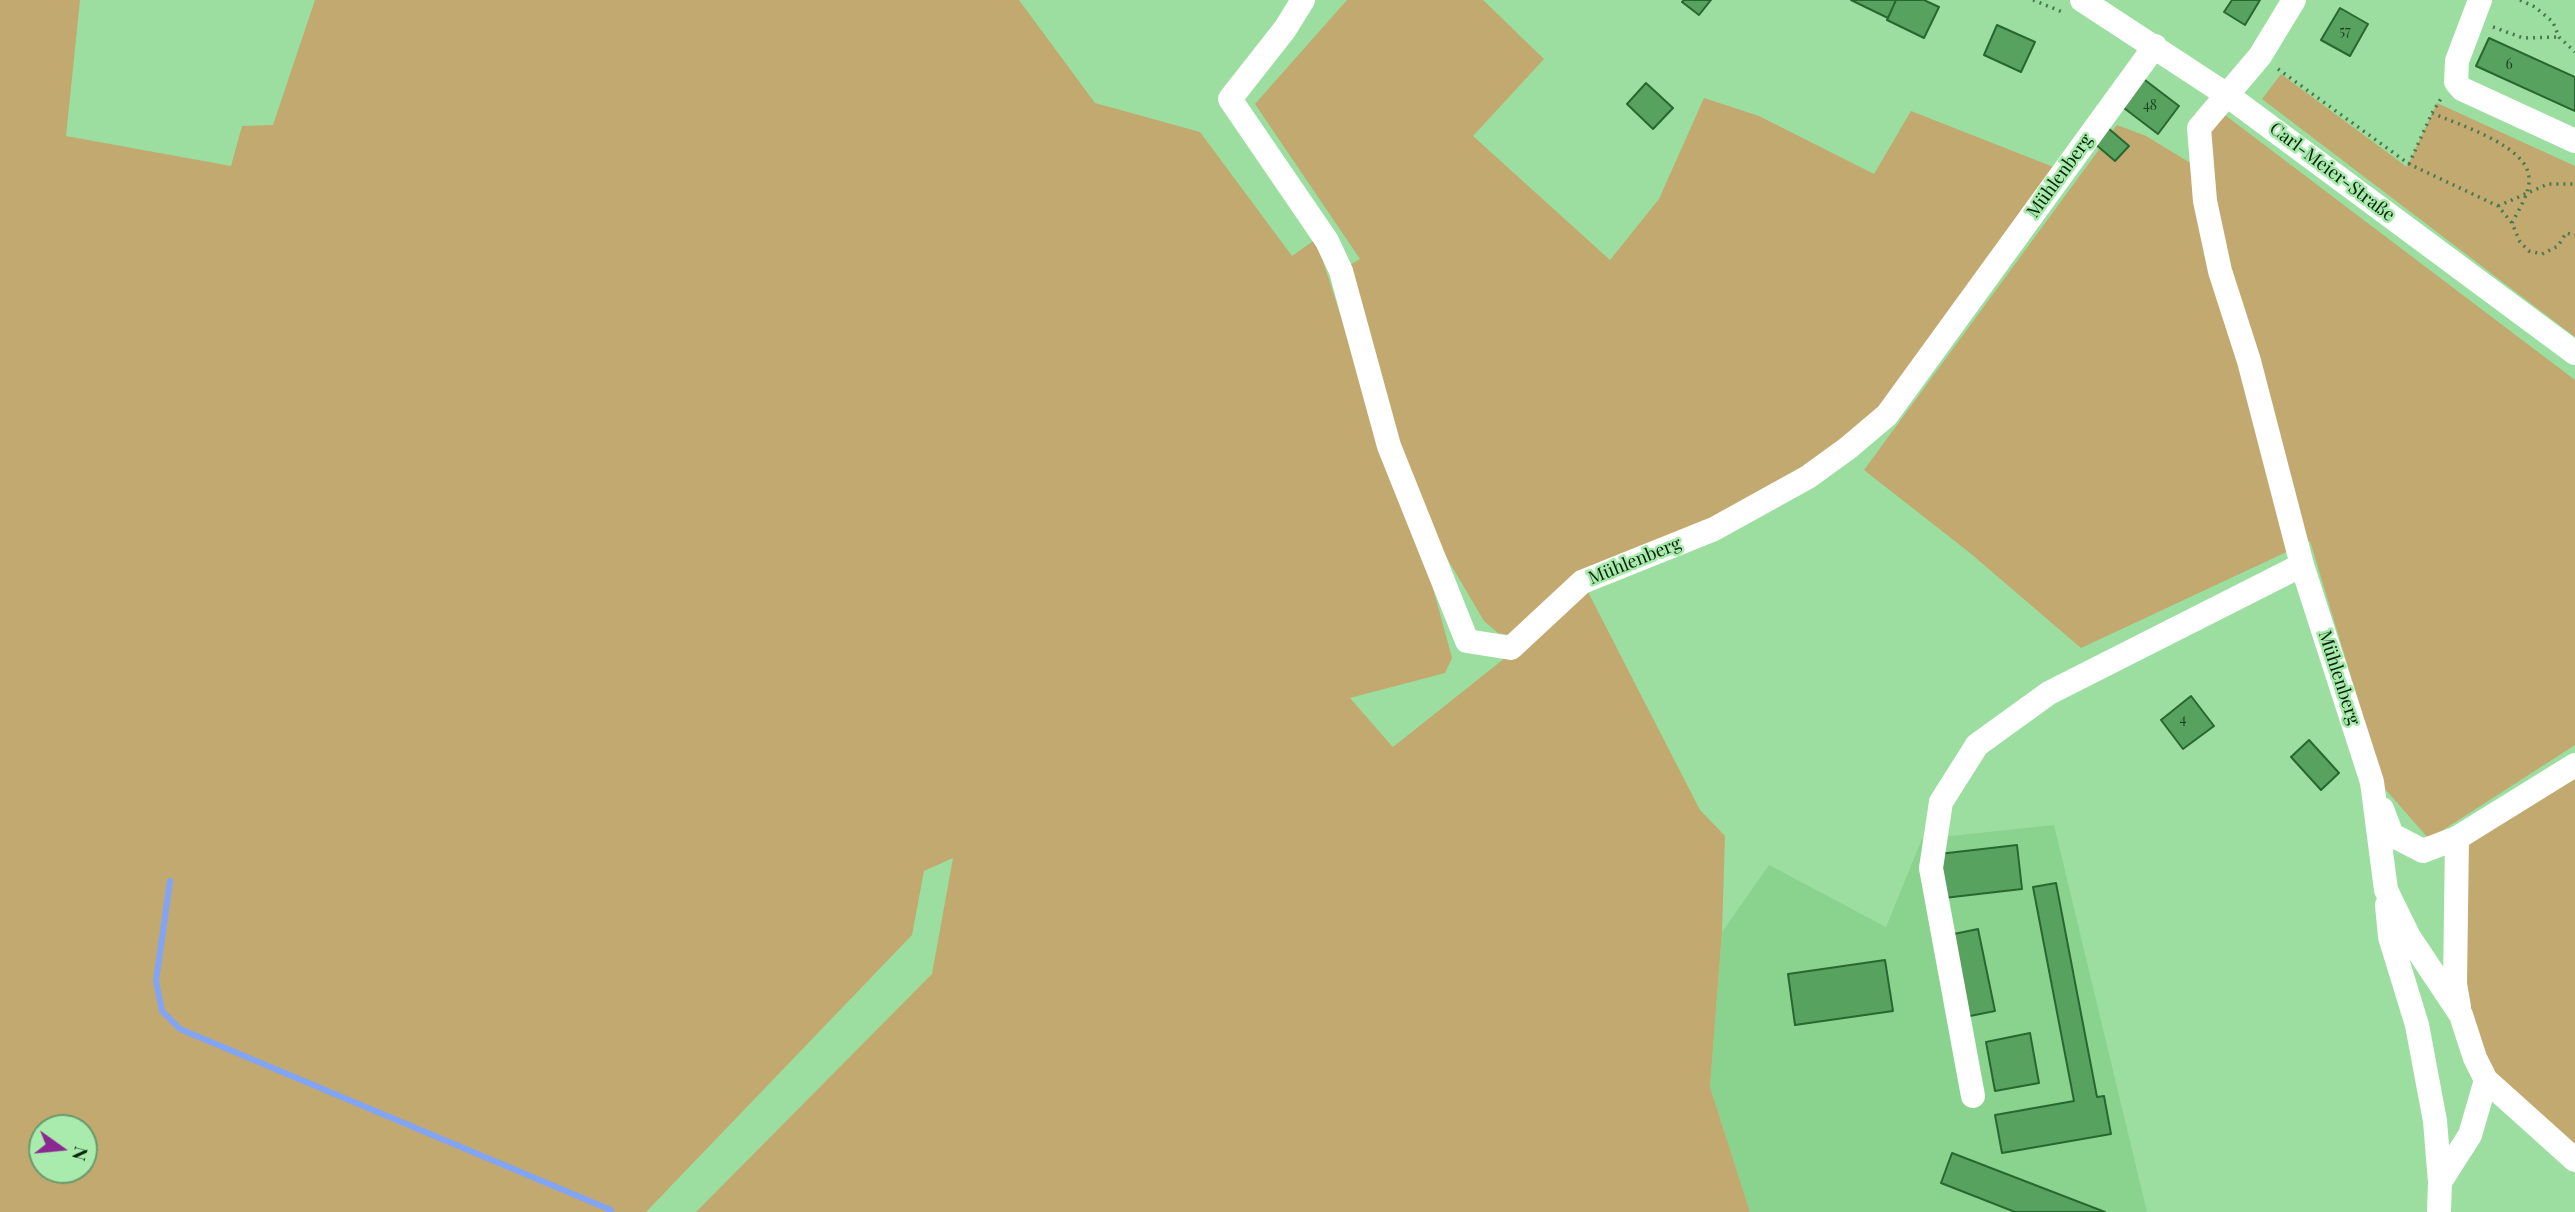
<!DOCTYPE html>
<meta charset="utf-8">
<style>
body{margin:0}
#map{position:relative;width:2575px;height:1212px;overflow:hidden;background:#9bde9f;font-family:"Playfair Display",serif}
canvas{display:block}
.north{position:absolute;left:28px;top:1114px;width:70px;height:70px;box-sizing:border-box;background:#a8ebac;border:2px solid #689b6c;border-radius:50%;rotate:105deg;font-size:19px;font-weight:700;line-height:28px;text-align:center;color:#08230c}
.north::after{content:'';display:block;margin:auto;width:24px;height:32px;background:#8c2991;clip-path:polygon(50% 0,100% 100%,50% 72%,0 100%)}
</style>
<div id="map">
<canvas width="2575" height="1212"></canvas>
<div class="north">N</div>
</div>
<script>
const ctx = document.querySelector('canvas').getContext('2d');
ctx.lineJoin = 'round';
function paint(path, color) { ctx.fillStyle = color; ctx.fill(path, 'evenodd'); }
function stroke(path, color, width, dash) { ctx.strokeStyle = color; ctx.lineWidth = width; ctx.lineCap = dash ? 'butt' : 'round'; ctx.setLineDash(dash || []); ctx.stroke(path); }
function write(font, color, halo, rows, align = 'center') {
  ctx.font = font + ' "Playfair Display",serif'; ctx.lineWidth = 5; ctx.setLineDash([]); ctx.textBaseline = 'middle'; ctx.strokeStyle = halo; ctx.fillStyle = color; for (const [text, x, y, turn = 0] of rows) {
    ctx.save(); ctx.translate(x, y); ctx.rotate((+turn || 0) * Math.PI / 180); ctx.textAlign = isNaN(turn) ? turn : align; if (halo) ctx.strokeText(text, 0, 0); ctx.fillText(text, 0, 0); ctx.restore();
  }
}
paint(new Path2D(`
 M2054,825l93,387h-397l-40,-125 12,-155 47,-67 117,62 36,-88z`), '#8ad38f');
paint(new Path2D(`
 M0,0h80l-14,136 165,30 11,-40 31,-1 42,-125h704l76,103 105,29 92,124 24,-17 52,162 62,176 22,81 -7,15 -95,25 41,47 2,2 195,-155 112,218 25,26 -3,96 -12,155 40,125h-1054l236,-238 21,-116 -29,13 -12,64 -266,277h-646zM42,1128h42v42h-42z
 M1347,0h136l61,59 -71,77 137,124 49,-61 45,-101 55,18 115,58 37,-63 145,57 -174,242 -58,48 -314,177 -12,-2 -14,-12 -60,-102 -30,-80 -46,-173 12,-7 -105,-155z
 M2281,74l126,93 30,-64 138,63v171l-313,-238z
 M2217,109l358,271v365l-146,94 -44,-50 -75,-248 -229,107 -111,-95 -106,-83 253,-345 29,11 46,28z
 M2575,774v374l-82,-74 -24,-61 -4,-33 2,-130 6,-11z`), '#c2a970');
stroke(new Path2D(`
 M170,881l-14,100 6,30 18,18 431,181`), '#82a4f4', 6);
const building = new Path2D(`
 M1684,0h27l-12,15 -17,-13z
 M1851,0h45l-8,18z
 M1896,0h28l15,7 -15,31 -37,-18z
 M2232,0h28l-15,25 -21,-13z
 M2340,8l28,16 -18,32 -29,-16z
 M1997,25l38,17 -14,30 -37,-17z
 M2489,38l86,39v34l-99,-45z
 M2141,77l38,29 -21,28 -38,-29z
 M1646,83l27,25 -20,21 -26,-25z
 M2108,128l21,18 -14,15 -21,-18z
 M2191,696l23,30 -31,23 -22,-29z
 M2309,740l30,33 -18,17 -30,-33z
 M2017,845l5,44 -78,9 -5,-44z
 M2056,883l41,214 7,-1 7,38 -109,19 -7,-38 79,-14 -41,-214z
 M1978,929l17,82 -30,6 -16,-82z
 M1885,960l8,51 -98,14 -7,-51z
 M2030,1033l9,50 -44,8 -9,-49z
 M1952,1153l153,59h-90l-74,-29z`);
paint(building, '#58a25f');
stroke(building, '#286830', 2);
stroke(new Path2D(`
 M2033,0l32,13
 M2520,0l15,7 18,15 6,15 16,15
 M2493,27l30,11 36,-1
 M2278,69l131,95 89,42 14,17 8,19 9,9 13,3 16,-8 8,-13 9,2
 M2432,113l10,-16
 M2409,164l23,-51c27,12 94,32 97,64 2,14 -11,34 -17,46
 M2498,206l50,-22h27`), '#4b784f', 3.5, [2, 5]);
stroke(new Path2D(`
 M1303,0l-18,29 -55,70 97,142 14,30 48,175 78,195 44,7 71,-66 132,-53 94,-52 40,-29 39,-33 268,-369
 M2082,0l145,95 348,258
 M2294,0l-34,56 -61,72 6,73 15,70 29,90 53,204 70,217 14,108 23,47 52,78 14,43 11,22 89,80
 M2480,0l-23,61 -1,21 6,7 113,52
 M2382,809l10,26 31,16 34,-13 118,-73
 M2457,838l-2,146 4,23
 M2387,905l3,32 27,88 18,96 5,61
 M1973,1096l-42,-228 10,-66 36,-57 72,-52 253,-128
 M2439,1212l1,-30 30,-47 16,-55`), '#fff', 24);
write('14px', '#1c4321', null, [
 ["57",2345,32],
 ["6",2509,65],
 ["48",2150,106],
 ["4",2183,720]
]);
write('18px', '#08230c', '#a8ebac', [
 ["Carl-Meier-Straße",2332,172,37],
 ["Mühlenberg",2060,176,-54],
 ["Mühlenberg",1635,561,-22],
 ["Mühlenberg",2339,678,72]
]);
</script>
